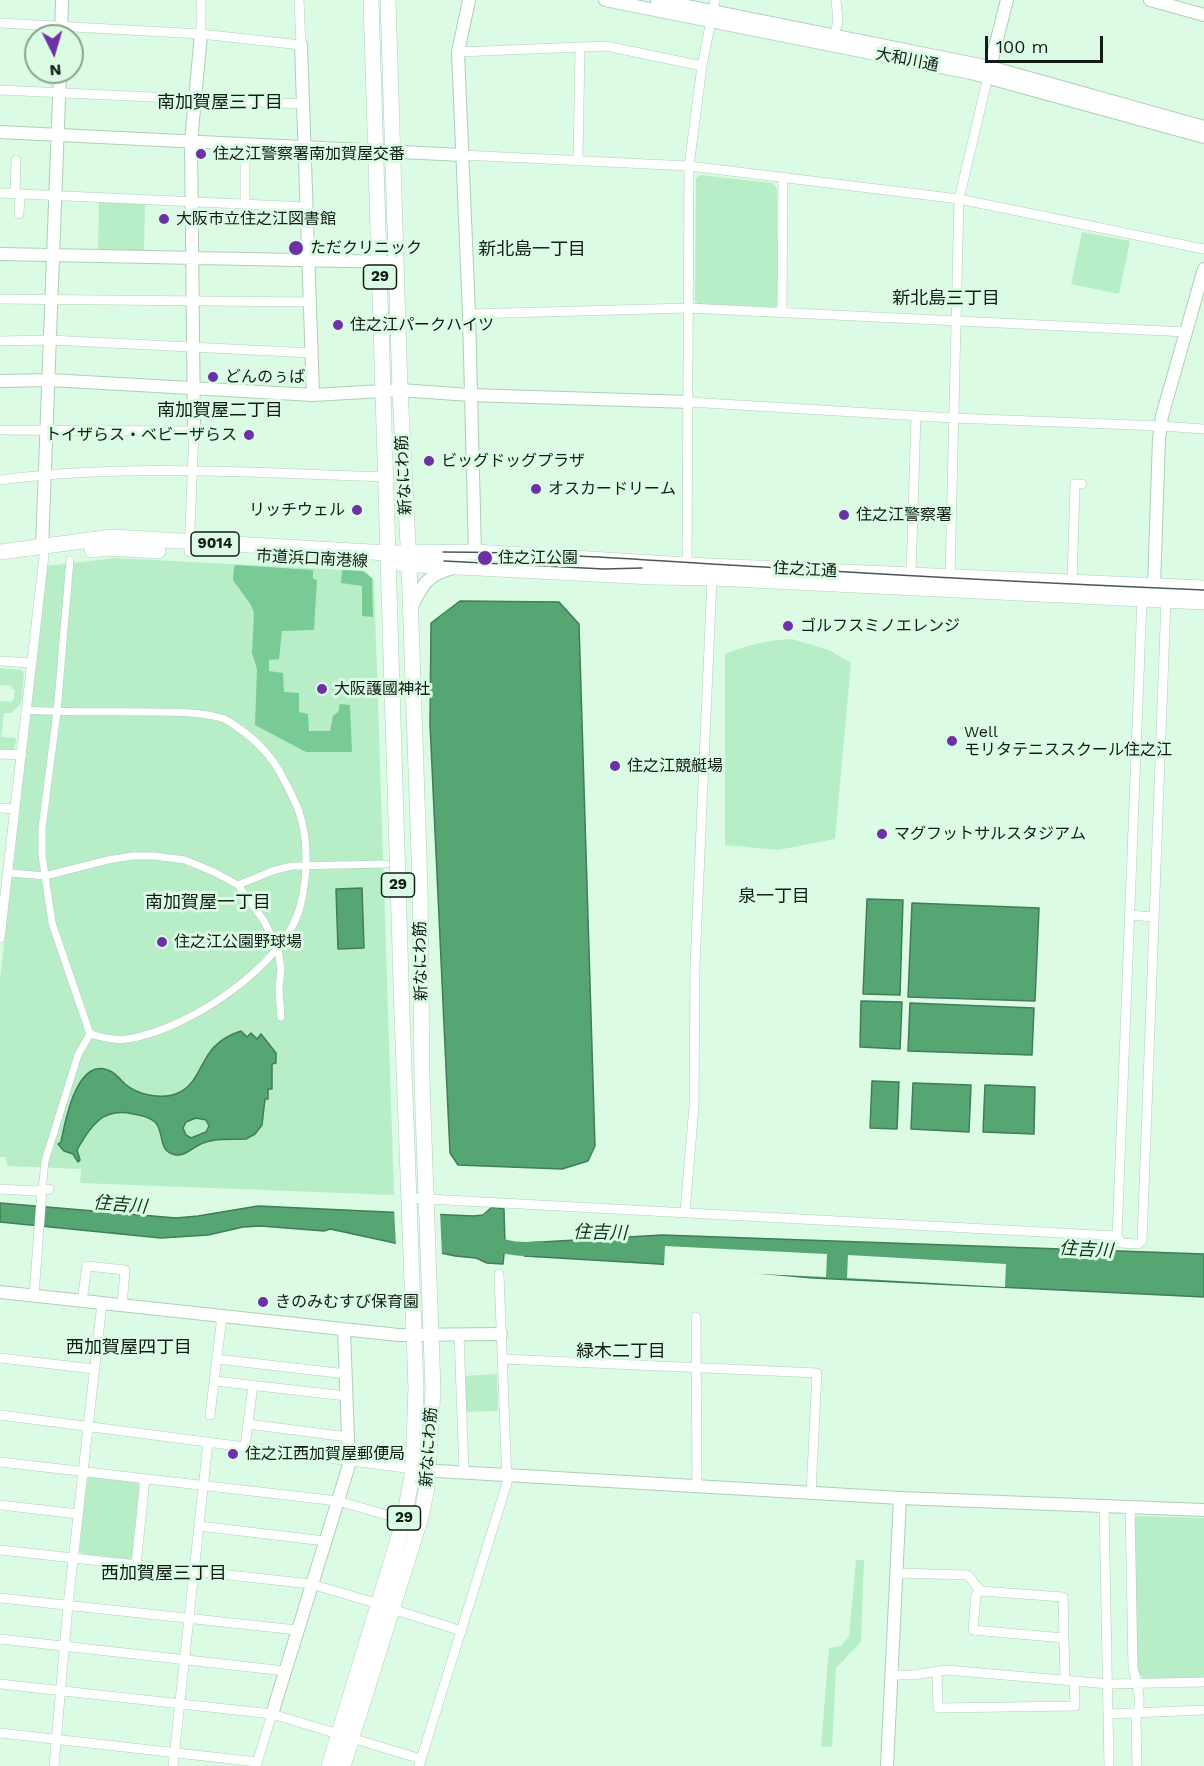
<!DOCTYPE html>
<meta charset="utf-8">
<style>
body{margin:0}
#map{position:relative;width:1204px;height:1766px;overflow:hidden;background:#dbfbe4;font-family:"Work Sans",sans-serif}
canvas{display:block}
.north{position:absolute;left:24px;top:24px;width:60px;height:60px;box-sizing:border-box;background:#dbfbe4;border:2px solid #8aa291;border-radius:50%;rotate:175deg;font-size:16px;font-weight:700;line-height:24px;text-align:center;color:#111c15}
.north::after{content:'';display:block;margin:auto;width:21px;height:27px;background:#6d30a6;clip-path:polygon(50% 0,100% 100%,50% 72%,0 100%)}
.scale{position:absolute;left:985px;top:36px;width:118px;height:27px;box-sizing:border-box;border:3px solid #111c15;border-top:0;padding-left:8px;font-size:18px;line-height:21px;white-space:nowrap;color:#111c15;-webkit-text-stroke:4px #dbfbe4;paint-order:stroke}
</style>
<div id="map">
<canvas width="1204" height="1766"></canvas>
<div class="north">N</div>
<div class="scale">100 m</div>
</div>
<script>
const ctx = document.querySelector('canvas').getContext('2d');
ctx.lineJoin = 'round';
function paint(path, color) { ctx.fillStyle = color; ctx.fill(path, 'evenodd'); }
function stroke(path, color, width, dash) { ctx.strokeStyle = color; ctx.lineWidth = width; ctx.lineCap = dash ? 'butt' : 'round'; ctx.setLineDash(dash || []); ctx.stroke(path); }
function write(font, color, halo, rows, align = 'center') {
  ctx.font = font + ' "Work Sans","Noto Sans JP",sans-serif'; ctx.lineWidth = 6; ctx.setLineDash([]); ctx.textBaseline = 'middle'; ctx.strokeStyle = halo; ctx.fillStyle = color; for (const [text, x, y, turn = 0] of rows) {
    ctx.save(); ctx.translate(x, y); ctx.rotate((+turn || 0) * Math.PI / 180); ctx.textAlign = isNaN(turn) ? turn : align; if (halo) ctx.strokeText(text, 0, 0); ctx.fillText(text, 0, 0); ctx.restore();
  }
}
paint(new Path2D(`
 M700,175l73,8 4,6v116l-4,3 -75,-4 -3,-4 1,-122z
 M99,201l46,2 -1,49 -46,-1z
 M1082,232l48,9 -11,53 -48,-10z
 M116,558l249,13 9,9 20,615 -314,-12 1,-14 -74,-3 -1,-9h-6v-178l46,-413z
 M792,639l37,11 22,13 -16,176 -57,11 -53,-5v-191c23,-9 43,-14 67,-15z
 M0,668l22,2 2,3 -3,31 -10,9h-7l-3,24 15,1 -1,9 -3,4 -12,-1v-49l12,1 2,-3 1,-10h-3v-3l-12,-1z
 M497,1374l1,37 -35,1v-36z
 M90,1476l48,7 1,4 -7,70 -3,3 -47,-6 -3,-3 8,-72z
 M1136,1516l68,2v161l-58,1 -9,-8 -3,-150z
 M856,1560h8l-3,82 -25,26 -4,79 -11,-1 8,-98 11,-2 9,-9z`), '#b8eec7');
paint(new Path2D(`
 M236,565l77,5v9l4,1 -3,50 -32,1 -3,28 -10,1v11l14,2 1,19 15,1v19l9,2 1,17h21l3,-15 5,-4 2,-8 10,1 2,47h-46l-51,-27 2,-56 -5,-16 2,-40 -3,-8 -18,-25 1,-13z
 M342,570l21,1 9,7 1,39 -11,-1v-30l-21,-3z`), '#79cb95');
const water = new Path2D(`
 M460,601l99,1 20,22 16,522 -7,15 -26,8 -104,-4 -8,-12 -20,-429 1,-101z
 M362,888l2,60 -26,1 -2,-60z
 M867,899l36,1 -3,95 -37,-1z
 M912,903l127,5 -4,93 -127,-4z
 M861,1001l41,1 -2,47 -40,-2z
 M910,1003l124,5 -2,47 -124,-4z
 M241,1031l6,6 4,-4 6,6 4,-5 15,19v10l-4,1v25h-4v10h-3l-3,26 -7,9 -9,5c-18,1 -33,-2 -49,7 -7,4 -13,10 -21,9 -19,-3 -11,-23 -21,-33 -6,-5 -14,-7 -22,-8 -31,-7 -42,12 -56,36l3,10 -2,2 -5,-8 -9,-3 -6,-7 3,-2c4,-21 17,-90 51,-70 5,3 9,8 13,12 13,11 37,16 53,9 20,-9 22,-31 36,-46 8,-8 17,-13 27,-16zM196,1118l10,2 3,6 -3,6 -15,6 -5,-3 -3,-7 3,-6z
 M872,1081l27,1 -2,47 -27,-1z
 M913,1083l58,2 -2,47 -58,-3z
 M985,1085l50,2 -1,47 -51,-2z
 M0,1203l176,15 22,-2 60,-10 215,10 10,-1 9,-8 12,2 1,36 -2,19 -16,-1 -11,-5 -21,-2 -125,-27 -6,2 -63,-5 -18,1 -35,8 -47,3 -161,-16z
 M662,1235l542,19v43l-391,-19 -154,-14 -135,-8v-13z`);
paint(water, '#55a672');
stroke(water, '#417d56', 1.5);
paint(new Path2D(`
 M394,1209l46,2 2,45 -46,-10z
 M665,1246l162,8 -1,23 -111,-5 -51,-5z
 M848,1255l158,9 -1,23 -158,-9z`), '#dbfbe4');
stroke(new Path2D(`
 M490,1242c18,7 32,8 51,6`), '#55a672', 14);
const pedestrian = new Path2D(`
 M26,710c43,3 85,1 128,2 21,0 46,0 67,6 6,1 11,6 16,9 21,14 36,30 47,53 5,9 10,19 14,29 11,29 10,68 2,98 -15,59 -116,125 -174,132 -12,2 -24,-2 -36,-5l-38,-111 -10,-68v-27l15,-116 13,-152
 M11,873l34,3 63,-16 24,-4h22l31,4 29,12 24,13 26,36 14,28 3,20 -2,20 2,28
 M238,885l37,-15 17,-4 94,-2
 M42,1190l3,-29 33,-106 12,-21`);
const minor = new Path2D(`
 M201,0v34
 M0,23l201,11 100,11 -2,-45
 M834,35l4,-13 -2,-22
 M458,52l148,-6 96,20
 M0,90l303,14
 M245,145v58
 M462,155l227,11 270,33 245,50
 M578,159l2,-112
 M0,193l307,14
 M15,194l1,-34
 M19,214l1,-20
 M0,299l310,3
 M782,312l1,-135
 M469,314l219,-6 499,24
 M0,341l50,-1 262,13
 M689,402l264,16 208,8 43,3
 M0,430l194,1 -5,121
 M0,480c127,-17 258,-7 386,-3
 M687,565l2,-399 13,-100 13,-66
 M911,574l5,-158
 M950,576l9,-377 30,-127
 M1072,582l3,-98h7
 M1154,586l12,14 -24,641 -4,3 -17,-1 -4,-7 1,-24 24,-613z
 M0,661l32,2
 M0,754l22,1
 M0,808l14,1
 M1129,915l25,2
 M0,938l44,-382
 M0,1189l35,2 14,-2
 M409,1198l708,38
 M685,1212l9,-106 1,-140 17,-388
 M34,1295l8,-105
 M82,1301l5,-35 38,4 -3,35
 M696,1317l1,170
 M459,1335l5,137
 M0,1358l94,11
 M217,1359l129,15
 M502,1359l315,14 -6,120
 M215,1381l131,15
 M0,1415l413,54
 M210,1415l12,-99
 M248,1424l100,13
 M245,1446l8,-61
 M0,1462l338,39 66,19
 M0,1505l78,9
 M1104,1506l5,260
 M1130,1507l3,161c4,15 10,36 3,51l1,47
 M199,1526l126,15
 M0,1550l311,34 68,20
 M136,1565l9,-86
 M896,1573l72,2 12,16
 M0,1598l297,32
 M392,1609l70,22
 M1064,1638l-91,-8 3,-35 4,-4 83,6 2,83
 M0,1639l285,32
 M937,1671l1,37 137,-2 -1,-25
 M892,1675h21l33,-5 163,14 95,-2
 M0,1684l272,30 149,45
 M1108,1714l96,-4
 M0,1733l257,29
 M54,1766l14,-161 34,-302
 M173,1766l35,-324
 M256,1766l16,-52
 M419,1766l88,-283 -8,-209`);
const tertiary = new Path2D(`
 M469,0l-11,52 11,262 6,238
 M605,0l366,73 233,64
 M657,0l333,67 214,60
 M1150,0l54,15
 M61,36l1,-36
 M301,45l12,350
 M990,67l17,-67
 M0,132l462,23
 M0,254l396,8
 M0,381l50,-1 263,15 87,-5 70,5 219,7
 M194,431l-3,-289 10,-108
 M42,547l18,-475
 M1154,586l5,-147 3,-23 42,-147
 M410,610c11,-22 15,-34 40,-41
 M0,1292l398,43 103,-1
 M420,1470l480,28 304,12
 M272,1714l77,-249 -5,-135
 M887,1766l13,-268`);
const primary = new Path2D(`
 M92,550l15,-2 51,3
 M0,552l112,-15 276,16 87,-1 212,13 517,23
 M401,564l252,13 59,1 492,24
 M329,1766l75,-246 9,-51 3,-81 -14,-374 -31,-1014
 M343,1766l78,-249 6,-30 6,-97 -11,-307 -2,-198 -11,-321 -9,-174 -12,-390`);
stroke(pedestrian, '#afceb8', 8);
stroke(minor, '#afceb8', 10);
stroke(tertiary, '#afceb8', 14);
stroke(primary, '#afceb8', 16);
stroke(pedestrian, '#fff', 7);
stroke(minor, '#fff', 9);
stroke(tertiary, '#fff', 12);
stroke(primary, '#fff', 15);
stroke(new Path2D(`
 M443,552c113,0 226,10 340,16 140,9 280,16 421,22
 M444,561l160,8 38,-1`), '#495a4f', 1.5);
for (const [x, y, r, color] of [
 [201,154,6,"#6d30a6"],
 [164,219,6,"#6d30a6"],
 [296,248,8,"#6d30a6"],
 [338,325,6,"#6d30a6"],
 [213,377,6,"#6d30a6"],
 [249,435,6,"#6d30a6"],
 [429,461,6,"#6d30a6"],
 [536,489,6,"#6d30a6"],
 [357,510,6,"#6d30a6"],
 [844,515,6,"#6d30a6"],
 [485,558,8,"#6d30a6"],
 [788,626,6,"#6d30a6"],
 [322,689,6,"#6d30a6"],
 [952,741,6,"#6d30a6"],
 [615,766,6,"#6d30a6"],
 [882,834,6,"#6d30a6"],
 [162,942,6,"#6d30a6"],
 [263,1302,6,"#6d30a6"],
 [233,1454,6,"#6d30a6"]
]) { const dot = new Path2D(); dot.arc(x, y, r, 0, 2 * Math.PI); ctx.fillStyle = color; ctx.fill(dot); stroke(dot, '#dbfbe4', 2); }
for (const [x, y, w] of [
 [380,277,33],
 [215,544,48],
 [398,885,33],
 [404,1518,33]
]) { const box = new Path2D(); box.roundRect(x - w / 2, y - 12, w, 24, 4.5); ctx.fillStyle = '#dbfbe4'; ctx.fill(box); stroke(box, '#111c15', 1.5); }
write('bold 15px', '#111c15', null, [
 ["29",380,277],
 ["9014",215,544],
 ["29",398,885],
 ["29",404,1518]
]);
write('16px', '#111c15', '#dbfbe4', [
 ["大和川通",907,60,11],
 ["新なにわ筋",404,475,-93],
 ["市道浜口南港線",312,559,3],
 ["住之江通",805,570,3],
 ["新なにわ筋",421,961,-91],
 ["新なにわ筋",429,1447,-86]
]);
write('16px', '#111c15', '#dbfbe4', [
 ["住之江警察署南加賀屋交番",213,154],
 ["大阪市立住之江図書館",176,219],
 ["ただクリニック",310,248],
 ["住之江パークハイツ",350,325],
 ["どんのぅば",225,377],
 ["トイザらス・ベビーザらス",237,435,"right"],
 ["ビッグドッグプラザ",441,461],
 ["オスカードリーム",548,489],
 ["リッチウェル",345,510,"right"],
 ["住之江警察署",856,515],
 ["住之江公園",498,558],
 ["ゴルフスミノエレンジ",800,626],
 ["大阪護國神社",334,689],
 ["Well",964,732],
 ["モリタテニススクール住之江",964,750],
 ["住之江競艇場",627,766],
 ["マグフットサルスタジアム",894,834],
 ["住之江公園野球場",174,942],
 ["きのみむすび保育園",275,1302],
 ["住之江西加賀屋郵便局",245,1454]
], 'left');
write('18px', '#111c15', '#dbfbe4', [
 ["南加賀屋三丁目",220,103],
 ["新北島一丁目",532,250],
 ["新北島三丁目",946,299],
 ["南加賀屋二丁目",220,411],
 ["泉一丁目",774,897],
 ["南加賀屋一丁目",208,903],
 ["西加賀屋四丁目",129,1348],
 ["緑木二丁目",621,1352],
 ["西加賀屋三丁目",164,1574]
]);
write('italic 18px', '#11341f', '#dbfbe4', [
 ["住吉川",120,1205,5],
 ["住吉川",600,1233,1],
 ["住吉川",1086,1250,3]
]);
</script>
